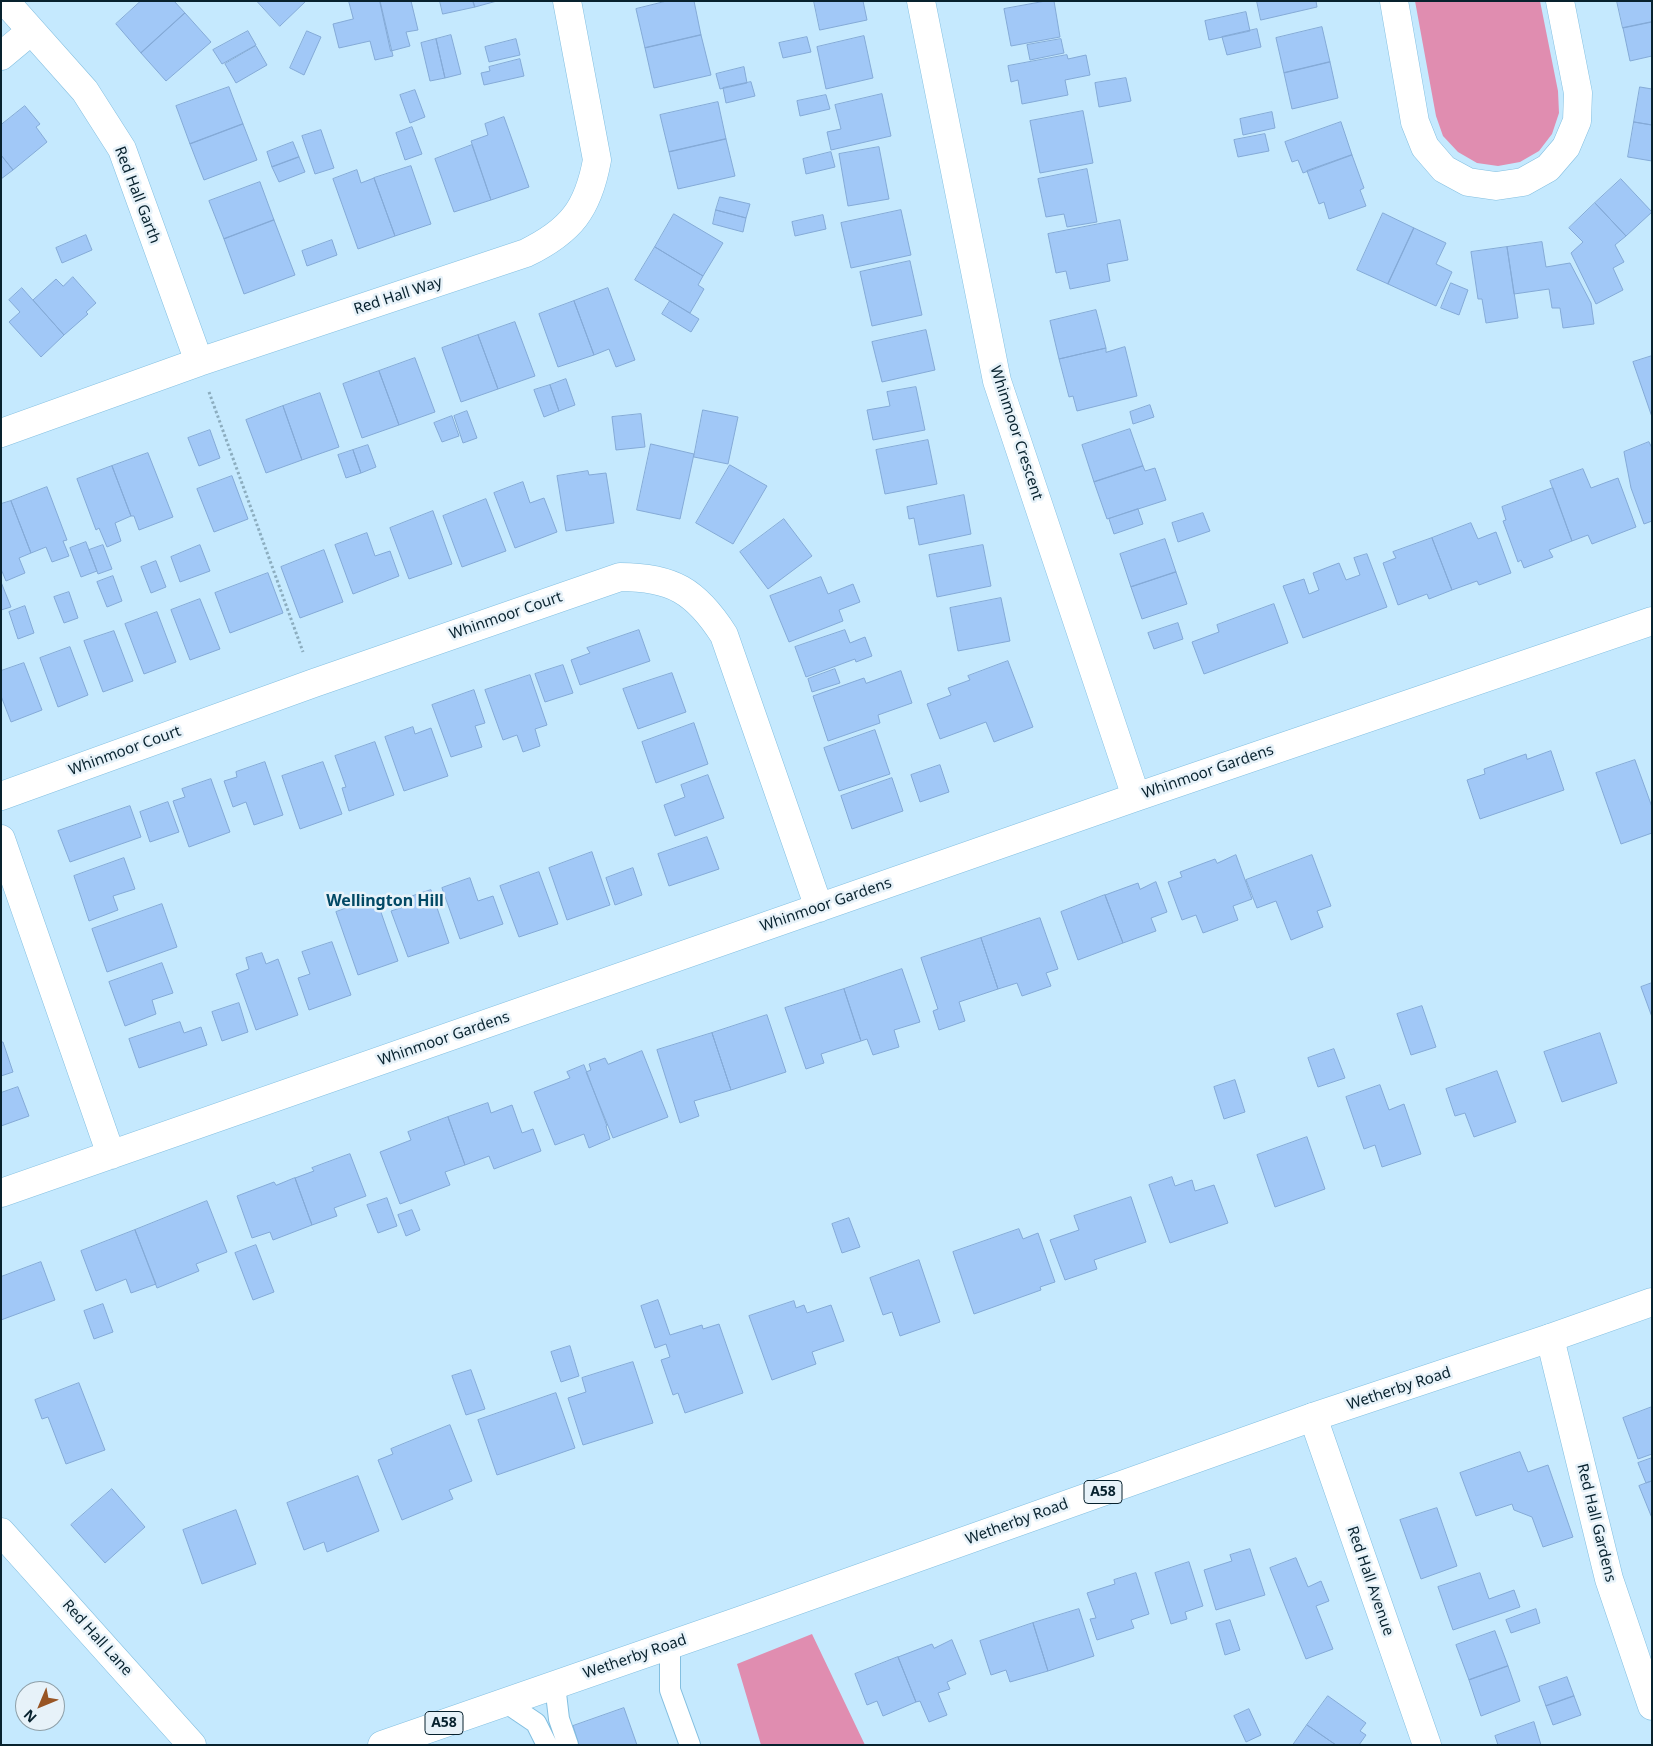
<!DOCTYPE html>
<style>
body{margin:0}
#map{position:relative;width:1653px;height:1746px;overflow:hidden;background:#c5e9fe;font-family:"Noto Sans",sans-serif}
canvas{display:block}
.frame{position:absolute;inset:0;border:2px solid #08222e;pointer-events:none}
.north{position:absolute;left:15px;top:1681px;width:50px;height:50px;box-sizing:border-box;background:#e7f2f9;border:1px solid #8e9fa8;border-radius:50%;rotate:225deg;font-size:14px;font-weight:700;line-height:20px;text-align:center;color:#08222e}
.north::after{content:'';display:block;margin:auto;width:18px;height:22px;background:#985525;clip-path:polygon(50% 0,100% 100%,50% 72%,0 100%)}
</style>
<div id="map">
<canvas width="1653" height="1746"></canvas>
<div class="frame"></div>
<div class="north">N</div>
</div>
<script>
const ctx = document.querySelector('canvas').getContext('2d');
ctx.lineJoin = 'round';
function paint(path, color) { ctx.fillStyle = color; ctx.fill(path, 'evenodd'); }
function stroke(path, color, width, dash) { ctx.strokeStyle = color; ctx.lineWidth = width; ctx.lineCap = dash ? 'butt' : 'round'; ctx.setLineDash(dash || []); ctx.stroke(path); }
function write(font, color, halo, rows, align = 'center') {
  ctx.font = font + ' "Noto Sans",sans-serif'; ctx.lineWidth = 5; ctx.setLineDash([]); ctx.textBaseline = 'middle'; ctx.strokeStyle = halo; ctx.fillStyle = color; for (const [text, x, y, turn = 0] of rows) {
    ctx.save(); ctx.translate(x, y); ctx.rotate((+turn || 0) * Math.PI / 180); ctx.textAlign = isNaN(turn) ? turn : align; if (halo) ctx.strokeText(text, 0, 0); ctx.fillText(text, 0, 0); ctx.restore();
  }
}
paint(new Path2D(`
 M1415,1h125l18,90 1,22 -7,21 -13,17 -19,11 -22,4 -21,-3 -19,-11 -15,-16 -7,-20z
 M812,1634l53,111h-104l-24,-81z`), '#e08db0');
const building = new Path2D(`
 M141,1h33l11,12 -44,40 -25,-29z
 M257,1h49l-26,25z
 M349,1h31l13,55 -18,4 -5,-19 -31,7 -6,-24 20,-5z
 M380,1h31l7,29 -12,2 4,14 -19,5z
 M440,1h33l2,6 -32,7z
 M473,1h24l-22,6z
 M667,1h27l7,34 -56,13 -9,-39z
 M814,1h49l4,19 -47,10z
 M1046,1h8l6,36 -49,9 -7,-37z
 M1257,1h59l1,6 -56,13z
 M1617,1h35v21l-29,6z
 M1246,12l4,19 -41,9 -4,-19z
 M185,13l26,29 -45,39 -25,-28z
 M1652,22v34l-22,5 -7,-33z
 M1322,27l8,35 -46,11 -8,-35z
 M1257,29l4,18 -34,8 -5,-18z
 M248,31l8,14 -34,19 -9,-14z
 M307,31l14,6 -17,38 -14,-7z
 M451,35l10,39 -16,4 -9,-39z
 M701,35l10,40 -57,13 -9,-40z
 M864,36l9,42 -47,11 -9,-42z
 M807,37l4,15 -28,6 -4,-15z
 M436,39l9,39 -15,3 -9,-38z
 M516,39l4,16 -31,7 -4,-15z
 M1061,39l3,14 -34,7 -3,-15z
 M256,46l11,19 -31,18 -11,-19z
 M1067,55l1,4 18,-4 4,20 -25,5 3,15 -46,9 -4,-24 -7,2 -3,-16z
 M520,59l4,17 -40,9 -3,-12 9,-2 -1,-4z
 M1330,62l8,36 -46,11 -8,-36z
 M744,67l3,16 -27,6 -4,-15z
 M1126,78l5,23 -32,6 -4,-24z
 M751,82l4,14 -29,7 -3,-15z
 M229,87l14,37 -53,20 -14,-38z
 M1640,87l12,2v36l-18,-3z
 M415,90l10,27 -15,6 -10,-28z
 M882,94l9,42 -60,14 -4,-18 14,-3 -6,-24z
 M826,95l4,14 -30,7 -3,-15z
 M718,102l8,37 -57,13 -9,-37z
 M25,106l15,18 -4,3 11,15 -34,28 -12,-15v-30z
 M1083,111l10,52 -53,10 -10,-52z
 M1272,112l3,16 -32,7 -3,-16z
 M504,117l25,70 -38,13 -20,-59 17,-6 -3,-11z
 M1341,122l11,33 -49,18 -5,-13 -6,2 -7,-20z
 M1634,122l18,3v36l-24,-4z
 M243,124l14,36 -53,20 -14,-36z
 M412,127l10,27 -17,6 -9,-27z
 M321,130l13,38 -19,6 -13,-38z
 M1265,134l4,17 -31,6 -4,-17z
 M726,139l9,37 -57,13 -9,-37z
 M293,142l6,15 -27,10 -5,-15z
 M472,145l19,55 -37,12 -19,-53z
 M879,147l10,52 -41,7 -9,-52z
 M831,152l4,15 -29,7 -3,-15z
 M1,155l12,15 -12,9z
 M1352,155l12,33 -4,2 6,16 -37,13 -5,-17 -5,2 -12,-33z
 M299,157l6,15 -26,10 -7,-15z
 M411,166l20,58 -36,12 -21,-58z
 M1087,169l10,53 -30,5 -3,-13 -18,3 -8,-38z
 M357,170l4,13 13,-5 21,58 -37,13 -25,-70z
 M1621,179l31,33 -26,24 -31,-33z
 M260,182l14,38 -50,19 -15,-38z
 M720,197l30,7 -4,14 -30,-8z
 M1595,203l31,33 -11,9 9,17 -11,6 10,22 -27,14 -25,-51 12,-11 -14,-14z
 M716,210l30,8 -3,14 -30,-8z
 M901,210l10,45 -60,13 -10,-45z
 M1383,213l31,15 -26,56 -31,-14z
 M674,214l49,29 -20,33 -48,-29z
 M823,215l3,14 -31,7 -3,-14z
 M274,220l21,55 -51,19 -20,-55z
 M1120,220l8,40 -21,4 3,17 -40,8 -4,-18 -10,2 -8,-39z
 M1414,228l32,15 -10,21 16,8 -16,34 -48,-22z
 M86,235l6,15 -30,13 -6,-15z
 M332,240l5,15 -30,11 -5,-15z
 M1542,242l4,25 24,-4 21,40 3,21 -31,4 -3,-20h-8l-3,-19 -35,5 -7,-47z
 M655,247l48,29 -5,9 6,4 -14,24 -55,-33z
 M1507,247l11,71 -32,5 -4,-24h-4l-7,-47z
 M910,261l12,54 -50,11 -12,-54z
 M73,277l23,26 -10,9 2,2 -24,21 -31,-35 23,-21 7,7z
 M1451,283l17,7 -9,25 -18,-7z
 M22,288l42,47 -23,22 -32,-35 11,-10 -11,-12z
 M608,288l27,72 -19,7 -7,-18 -15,6 -20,-54z
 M574,301l20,54 -36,12 -19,-53z
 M670,301l29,18 -8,13 -29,-18z
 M1096,310l10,38 -47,11 -9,-38z
 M515,322l20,54 -37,13 -20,-54z
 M926,330l9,40 -53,12 -10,-40z
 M478,335l20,54 -37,13 -19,-54z
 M1125,347l12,49 -60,15 -4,-15 -4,1 -10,-38 47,-11v4z
 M1652,356v61l-19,-55z
 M415,358l20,54 -36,13 -20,-54z
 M379,371l20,54 -37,13 -19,-54z
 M566,379l9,26 -16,6 -9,-26z
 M550,385l9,26 -15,6 -10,-27z
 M916,387l9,43 -52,10 -6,-30 23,-4 -3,-14z
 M320,393l19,54 -37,13 -19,-54z
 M1150,405l4,12 -21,7 -3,-12z
 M283,406l19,54 -36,13 -20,-53z
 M703,410l35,7 -10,47 -34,-7z
 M467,411l10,27 -14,5 -9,-27z
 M641,414l4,33 -29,3 -4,-33z
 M452,416l7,20 -17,6 -8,-19z
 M1130,429l13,37 -49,16 -12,-37z
 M210,430l10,28 -21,8 -11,-28z
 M928,440l9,44 -52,10 -9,-44z
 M1649,442l3,6v73l-8,3 -13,-36 -7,-36z
 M651,444l43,10 -14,65 -43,-9z
 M368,445l8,22 -15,6 -8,-23z
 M353,450l8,23 -15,5 -8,-23z
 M148,453l25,64 -34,13 -5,-14h-3l-19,-50z
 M730,465l37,21 -34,58 -37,-21z
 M112,466l19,50 -16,7 6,18 -14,6 -8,-19 -3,2 -19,-51z
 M1143,466l2,5 10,-3 11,32 -59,19 -13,-37z
 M1583,469l8,19 27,-10 18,49 -44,17 -4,-9 -16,6 -22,-60z
 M588,471l1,4 17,-2 8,50 -48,8 -9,-55z
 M232,476l16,43 -34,13 -17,-43z
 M523,482l7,21 14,-5 13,34 -42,16 -21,-55z
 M47,487l20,53 -4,1 6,15 -17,6 -6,-15 -15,6 -20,-52z
 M1553,488l19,53 -23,9 4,7 -29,11 -3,-8 -3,2 -15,-41 3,-1 -4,-13z
 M964,495l7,39 -52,11 -5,-27 -5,1 -2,-12z
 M486,499l20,52 -44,16 -19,-51z
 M11,501l20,52 -12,5 6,15 -19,8 -5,-12v-65z
 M1138,509l5,15 -29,10 -5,-15z
 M433,511l19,53 -43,15 -19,-51z
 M1203,513l7,18 -32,11 -6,-19z
 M784,519l28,37 -44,33 -28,-37z
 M1471,523l7,16 18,-7 15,41 -32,12 -2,-4 -25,9 -20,-52z
 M367,533l8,23 15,-5 9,25 -46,18 -18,-49z
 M1432,538l20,52 -23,9 -2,-5 -29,11 -15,-42 13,-5 -3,-6z
 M1165,539l11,33 -45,15 -11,-33z
 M86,542l11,29 -16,6 -11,-29z
 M103,545l9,24 -14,5 -9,-24z
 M200,545l10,26 -30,11 -9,-25z
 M983,545l8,41 -54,11 -8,-42z
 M324,550l19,52 -43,16 -19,-51z
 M1367,554l20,53 -84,31 -20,-52 21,-7 5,15 10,-4 -6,-17 26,-10 7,17 14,-5 -6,-17z
 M156,561l10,26 -15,6 -10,-26z
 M1176,572l11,32 -45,15 -11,-32z
 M268,573l15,40 -53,20 -15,-40z
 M113,576l9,25 -15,6 -10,-25z
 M821,577l7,17 25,-10 7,18 -21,8 4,11 -54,21 -19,-46z
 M1,582l10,25 -10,3z
 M69,592l9,26 -14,5 -10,-26z
 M1001,598l9,43 -52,10 -8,-43z
 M200,599l20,50 -30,11 -19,-50z
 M1274,604l14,39 -84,31 -12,-32 27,-10 -2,-7z
 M25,606l9,27 -16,6 -9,-27z
 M157,612l19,50 -32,12 -19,-50z
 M1178,623l5,16 -29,10 -6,-16z
 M639,630l11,31 -70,24 -9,-25 19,-7 -3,-5z
 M845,630l5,13 15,-6 7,19 -16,6 -1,-3 -49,18 -11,-30z
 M114,631l19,50 -30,11 -19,-51z
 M70,647l18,48 -30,12 -18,-49z
 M1008,661l25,66 -39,15 -8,-20 -46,17 -13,-35 24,-9 -3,-7 22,-8 -2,-4z
 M24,663l18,47 -31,12 -10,-26v-25z
 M563,665l10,28 -28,9 -10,-28z
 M835,669l5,14 -28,9 -4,-13z
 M901,671l11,32 -34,12 2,8 -52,18 -15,-45 51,-18 2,5z
 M672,673l14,39 -48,17 -15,-40z
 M530,675l17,50 -12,4 5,17 -17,6 -6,-17 -14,5 -18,-50z
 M474,690l11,33 -10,3 7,21 -31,10 -19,-52z
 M694,723l14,41 -52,19 -14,-41z
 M413,727l2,7 16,-6 17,48 -44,15 -19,-54z
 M875,730l15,44 -51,17 -15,-43z
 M375,742l19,53 -45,16 -7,-23 4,-1 -11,-31z
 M1551,751l13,39 -84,29 -13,-39 18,-6 -1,-5 42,-15 1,5z
 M1635,760l17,47v26l-31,11 -25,-71z
 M265,762l18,53 -29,10 -8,-23 -13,5 -9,-26 13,-4 -1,-5z
 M323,762l19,52 -42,15 -18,-53z
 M940,765l9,27 -29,10 -9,-27z
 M708,775l16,43 -49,18 -11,-31 21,-8 -4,-12z
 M892,778l11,33 -51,18 -11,-33z
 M211,779l19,53 -41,15 -16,-46 12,-4 -3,-8z
 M168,802l11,30 -29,10 -10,-30z
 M130,806l11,31 -71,25 -12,-31z
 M707,837l12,32 -50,17 -11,-32z
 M592,852l18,53 -43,15 -18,-52z
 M1236,855l16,44 -19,7 5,14 -35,13 -7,-18 -14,5 -14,-38 14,-5 -2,-5 35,-13 2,4z
 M1312,855l19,51 -14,5 6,16 -32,13 -15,-39 -19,7 -11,-28z
 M124,858l11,31 -22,7 5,14 -29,11 -15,-45z
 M633,868l9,27 -27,10 -9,-27z
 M539,872l19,52 -39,13 -19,-51z
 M470,878l8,23 15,-5 10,28 -43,15 -18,-51z
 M1156,882l11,30 -16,6 5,13 -33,12 -18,-48 33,-12 2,6z
 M431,890l18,53 -41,14 -17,-46 12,-4 -2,-7z
 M1105,895l18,48 -45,17 -17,-48z
 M376,898l22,63 -40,14 -22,-63z
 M162,904l15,43 -70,25 -15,-43z
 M1040,918l18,51 -12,4 5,13 -29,10 -5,-13 -19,6 -17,-51z
 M981,938l17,51 -39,13 6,19 -26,9 -6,-19 5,-2 -17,-51z
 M332,942l19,53 -42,15 -11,-32 12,-4 -8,-22z
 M262,953l4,11 12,-5 20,56 -42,15 -20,-56 13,-5 -3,-11z
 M162,963l11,30 -21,7 4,14 -31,12 -16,-44z
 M902,969l18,53 -26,8 5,17 -26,8 -6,-16 -6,2 -17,-52z
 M1652,983v34l-11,-30z
 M844,989l17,52 -40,13 3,9 -18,6 -21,-61z
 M239,1003l9,29 -26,9 -10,-29z
 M1422,1006l14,41 -25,8 -14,-41z
 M767,1015l19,57 -55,18 -19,-57z
 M180,1022l4,11 17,-6 6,18 -68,23 -10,-29z
 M712,1033l19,57 -37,11 5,15 -19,7 -23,-73z
 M1600,1033l17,50 -55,19 -18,-50z
 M1,1042h2l10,30 -12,4z
 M1334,1049l11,29 -27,9 -10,-29z
 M642,1051l26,66 -55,21 -27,-66 5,-2 -2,-6 16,-6 3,6z
 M584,1065l23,61h-1l4,13 -21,9 -5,-14 -29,11 -21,-53 36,-14 -3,-6z
 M1497,1071l19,51 -42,15 -9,-24 -10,3 -9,-27z
 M1235,1080l10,32 -21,7 -10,-32z
 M1380,1085l9,25 15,-6 17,50 -39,13 -7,-22 -11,4 -18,-52z
 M18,1087l11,29 -28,10v-33z
 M488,1103l3,10 21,-8 10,28 11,-4 8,22 -47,18 -5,-13 -24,9 -17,-48z
 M448,1117l17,48 -20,7 5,13 -50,19 -20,-52 31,-12 -3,-8z
 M1307,1137l18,52 -50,18 -18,-52z
 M350,1154l16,42 -32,12 3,8 -25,9 -17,-47 19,-7 -2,-3z
 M1172,1177l3,9 17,-6 3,11 19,-6 14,38 -58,20 -21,-58z
 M295,1178l17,47 -39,15 -3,-8 -18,6 -15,-42 37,-14 2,3z
 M1131,1197l15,45 -52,18 3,9 -32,11 -15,-40 29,-10 -5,-14z
 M387,1198l10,28 -19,7 -11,-28z
 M207,1201l20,51 -31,12 3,7 -42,17 -22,-58z
 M412,1210l8,20 -14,6 -8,-21z
 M849,1218l11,29 -18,6 -10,-29z
 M1019,1229l4,10 15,-6 17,49 -15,5 1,3 -67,24 -21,-62z
 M135,1230l21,54 -25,9 -5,-14 -30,12 -15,-40z
 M256,1245l18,47 -21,8 -18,-47z
 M919,1260l21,62 -40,14 -8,-24 -9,3 -13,-37z
 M41,1262l14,38 -54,20v-43z
 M658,1300l12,35 32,-10 1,4 16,-5 24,69 -58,20 -7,-20 -5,2 -12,-35 9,-3 -4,-13 -11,4 -14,-42z
 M794,1301l2,7 8,-3 3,8 24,-8 13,36 -32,11 4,12 -44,16 -23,-64z
 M103,1304l10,28 -19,7 -10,-28z
 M570,1346l9,30 -18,6 -10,-30z
 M633,1362l20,61 -70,22 -15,-47 18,-6 -4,-14z
 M471,1370l14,39 -19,6 -14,-39z
 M79,1383l26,67 -39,14 -18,-47 -6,2 -7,-19z
 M556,1393l19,55 -78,27 -19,-55z
 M1652,1407v47l-14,5 -15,-41z
 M450,1425l22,56 -23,9 4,9 -51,21 -24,-60 15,-6 -2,-5z
 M1520,1452l8,20 20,-7 25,72 -30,10 -11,-30 -18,-7 -2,-6 -36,12 -16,-43z
 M1652,1458v23l-6,2 -8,-20z
 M358,1476l21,55 -52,21 -3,-10 -20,8 -17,-47z
 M1652,1481v37l-13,-32z
 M112,1489l33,38 -40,36 -34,-38z
 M1437,1508l20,58 -36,13 -21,-59z
 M236,1510l20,54 -54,20 -19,-54z
 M1250,1549l15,46 -49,15 -12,-40 28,-9 -2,-6z
 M1296,1558l12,29 13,-6 8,20 -13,5 17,43 -27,10 -36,-91z
 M1189,1562l14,44 -18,6 2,7 -16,5 -16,-51z
 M1136,1573l13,41 -18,6 3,8 -37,12 -7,-21 6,-1 -9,-25 28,-9 -1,-4z
 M1480,1573l9,26 25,-9 6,17 -67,23 -15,-43z
 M1079,1609l15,47 -46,15 -15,-48z
 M1536,1609l4,14 -29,10 -5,-13z
 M1230,1620l10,30 -15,5 -9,-31z
 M1033,1623l15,48 -38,11 -4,-12 -15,5 -11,-34z
 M1495,1631l13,35 -39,14 -13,-35z
 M952,1640l14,34 -19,8 3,7 -12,4 9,22 -18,7 -9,-21 -4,1 -18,-45 34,-13 2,4z
 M898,1657l18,45 -33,14 -6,-15 -10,4 -12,-31z
 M1508,1666l12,35 -39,15 -12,-36z
 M1567,1677l7,19 -28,10 -7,-19z
 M1328,1696l38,27 -6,8 6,4 -7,10h-23l-29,-20z
 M1574,1696l7,19 -28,10 -7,-19z
 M624,1708l13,37h-58l-6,-19z
 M1249,1709l12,26 -15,7 -12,-26z
 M1534,1722l7,23h-43l-3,-9z
 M1307,1725l29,20h-43z`);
paint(building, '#a1c8f7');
stroke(building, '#84aad7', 1);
const lane = new Path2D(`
 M670,1645v45l20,55
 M555,1685l4,34 9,26
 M505,1702l31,21 11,22`);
const street = new Path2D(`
 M5,1l80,90 37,58 77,213
 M921,1l76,380 139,416
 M1394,1l21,121 10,25 19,22 24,13 28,4 27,-4 25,-14 18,-21 11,-26 1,-28 -18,-92
 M1,56l30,-25
 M1,433l198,-71 327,-109c45,-22 62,-44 71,-93l-30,-159
 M1,796l313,-113 306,-106c52,0 76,14 104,58l95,273
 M1,839l110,316
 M1,1193l1135,-396 516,-176
 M1550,1338l59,241 43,127
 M1313,1417l114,328`);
const secondary = new Path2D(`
 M1,1532l191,213`);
const primary = new Path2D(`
 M382,1745l360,-125 571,-203 237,-79 102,-36`);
stroke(lane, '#83bfe0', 22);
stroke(street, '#83bfe0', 29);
stroke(secondary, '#83bfe0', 29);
stroke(primary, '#83bfe0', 29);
stroke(new Path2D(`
 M209,392l94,260`), '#8cadbf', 3, [2.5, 2.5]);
stroke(lane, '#fff', 20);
stroke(street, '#fff', 28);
stroke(secondary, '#fff', 28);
stroke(primary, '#fff', 28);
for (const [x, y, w] of [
 [1103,1492,38],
 [444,1723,38]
]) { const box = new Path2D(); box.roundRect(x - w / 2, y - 11.5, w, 23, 4); ctx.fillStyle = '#e7f2f9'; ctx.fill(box); stroke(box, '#08222e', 1); }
write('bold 14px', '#08222e', null, [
 ["A58",1103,1492],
 ["A58",444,1723]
]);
write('15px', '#08222e', '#e7f2f9', [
 ["Red Hall Garth",137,195,69],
 ["Red Hall Way",398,296,-18],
 ["Whinmoor Crescent",1016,433,72],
 ["Whinmoor Court",506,616,-19],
 ["Whinmoor Court",125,751,-20],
 ["Whinmoor Gardens",1208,772,-19],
 ["Whinmoor Gardens",826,905,-19],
 ["Whinmoor Gardens",444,1039,-19],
 ["Wetherby Road",1399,1389,-18],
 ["Wetherby Road",1017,1522,-20],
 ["Red Hall Gardens",1596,1523,76],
 ["Red Hall Avenue",1370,1581,71],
 ["Red Hall Lane",97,1638,48],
 ["Wetherby Road",635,1657,-19]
]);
write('bold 16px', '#024965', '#e7f2f9', [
 ["Wellington Hill",385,901]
]);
</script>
